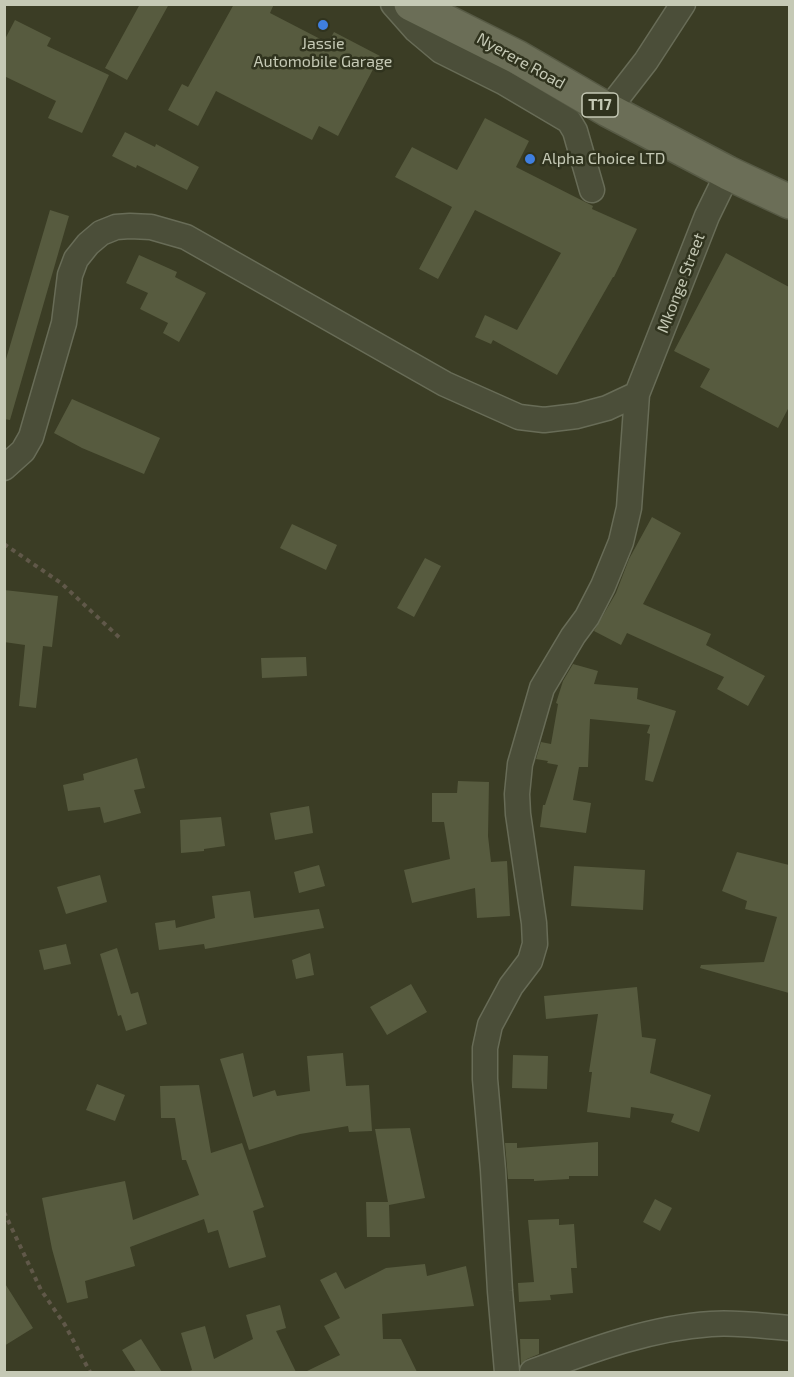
<!DOCTYPE html>
<style>
body{margin:0}
#map{position:relative;width:794px;height:1377px;overflow:hidden;background:#3b3d25;font-family:"Exo 2",sans-serif}
canvas{display:block}
.frame{position:absolute;inset:0;border:6px solid #c5c9b5;pointer-events:none}
</style>
<div id="map">
<canvas width="794" height="1377"></canvas>
<div class="frame"></div>
</div>
<script>
const c = document.querySelector('canvas').getContext('2d');
c.lineJoin = 'round';
function fill(path, color) { c.fillStyle = color; c.fill(path, 'evenodd'); }
function strokePath(path, color, width, dash) { c.strokeStyle = color; c.lineWidth = width; c.lineCap = dash ? 'butt' : 'round'; c.setLineDash(dash || []); c.stroke(path); }
function drawText(font, color, halo, rows, align = 'center') {
  c.font = font + ' "Exo 2",sans-serif'; c.lineWidth = 5; c.setLineDash([]); c.textBaseline = 'middle'; c.strokeStyle = halo; c.fillStyle = color; for (const [text, x, y, turn = 0] of rows) {
    c.save(); c.translate(x, y); c.rotate((+turn || 0) * Math.PI / 180); c.textAlign = isNaN(turn) ? turn : align; if (halo) c.strokeText(text, 0, 0); c.fillText(text, 0, 0); c.restore();
  }
}
const building = new Path2D(`
 M 140,4 L 169,4 L 127,80 L 105,68 Z
 M 234,4 L 274,4 L 270,13 L 328,43 L 334,32 L 380,56 L 338,136 L 319,126 L 312,140 L 216,91 L 198,126 L 168,110 L 182,84 L 188,87 Z
 M 15,20 L 51,38 L 47,46 L 109,75 L 82,133 L 48,118 L 56,101 L 4,76 L 4,41 Z
 M 485,118 L 529,141 L 516,167 L 593,206 L 592,209 L 637,229 L 614,277 L 613,277 L 557,375 L 493,340 L 491,344 L 475,337 L 485,315 L 517,330 L 561,253 L 475,210 L 438,279 L 419,269 L 452,207 L 395,177 L 412,147 L 457,170 Z
 M 125,132 L 155,147 L 156,144 L 199,167 L 187,190 L 137,165 L 136,168 L 112,156 Z
 M 50,210 L 69,216 L 10,420 L 4,419 L 4,366 Z
 M 726,253 L 789,287 L 789,407 L 778,428 L 700,387 L 710,369 L 674,351 Z
 M 139,255 L 177,272 L 175,277 L 206,293 L 179,342 L 163,333 L 168,323 L 140,309 L 148,293 L 126,283 Z
 M 72,399 L 160,438 L 144,474 L 82,448 L 54,433 Z
 M 652,517 L 681,533 L 643,604 L 711,634 L 706,645 L 765,676 L 748,706 L 717,689 L 724,677 L 627,633 L 621,645 L 594,631 L 616,593 L 629,559 Z
 M 292,524 L 337,545 L 326,570 L 280,548 Z
 M 425,558 L 441,566 L 414,617 L 397,608 Z
 M 4,590 L 58,596 L 52,647 L 43,646 L 36,708 L 19,706 L 25,645 L 4,642 Z
 M 306,657 L 307,676 L 262,678 L 261,658 Z
 M 573,664 L 598,671 L 594,684 L 638,688 L 637,699 L 676,711 L 653,782 L 645,780 L 650,734 L 647,733 L 650,725 L 590,719 L 588,767 L 579,767 L 573,800 L 591,803 L 586,833 L 540,827 L 543,805 L 545,805 L 558,765 L 547,763 L 548,761 L 536,759 L 541,742 L 551,744 L 558,704 L 556,703 L 563,681 Z
 M 137,758 L 145,788 L 134,790 L 141,813 L 104,823 L 100,807 L 68,811 L 63,785 L 84,780 L 83,774 Z
 M 458,781 L 489,782 L 488,836 L 491,862 L 507,861 L 510,916 L 477,918 L 475,888 L 412,903 L 404,870 L 450,859 L 444,822 L 432,822 L 432,793 L 457,793 Z
 M 309,806 L 313,833 L 275,840 L 270,813 Z
 M 221,817 L 225,846 L 204,849 L 204,851 L 181,853 L 180,820 Z
 M 737,852 L 789,865 L 789,993 L 700,968 L 701,965 L 764,962 L 777,917 L 745,909 L 747,901 L 722,891 Z
 M 319,865 L 325,886 L 299,893 L 294,872 Z
 M 574,866 L 645,870 L 643,910 L 571,906 Z
 M 100,875 L 107,902 L 66,914 L 57,887 Z
 M 250,891 L 254,918 L 319,909 L 324,928 L 205,949 L 204,944 L 159,950 L 155,923 L 175,920 L 176,928 L 215,918 L 212,896 Z
 M 66,944 L 71,964 L 44,970 L 39,950 Z
 M 117,948 L 131,994 L 138,992 L 147,1024 L 126,1031 L 121,1015 L 118,1016 L 100,954 Z
 M 310,953 L 314,975 L 296,979 L 292,960 Z
 M 411,984 L 427,1012 L 387,1035 L 370,1007 Z
 M 637,987 L 642,1037 L 656,1039 L 650,1073 L 711,1095 L 699,1132 L 671,1122 L 674,1114 L 631,1107 L 630,1118 L 587,1112 L 592,1072 L 589,1072 L 598,1014 L 546,1019 L 544,996 Z
 M 243,1053 L 253,1097 L 275,1090 L 277,1096 L 310,1091 L 307,1056 L 343,1053 L 346,1086 L 369,1085 L 372,1131 L 349,1132 L 348,1126 L 300,1134 L 249,1150 L 220,1059 Z
 M 513,1055 L 548,1056 L 547,1089 L 512,1088 Z
 M 97,1084 L 125,1095 L 115,1121 L 86,1110 Z
 M 199,1085 L 211,1153 L 242,1143 L 264,1207 L 253,1211 L 266,1257 L 229,1268 L 218,1230 L 208,1233 L 204,1219 L 130,1247 L 135,1266 L 85,1281 L 88,1298 L 67,1303 L 52,1249 L 42,1198 L 125,1181 L 133,1220 L 199,1195 L 186,1160 L 182,1160 L 175,1118 L 161,1118 L 160,1086 Z
 M 410,1128 L 425,1198 L 389,1205 L 390,1237 L 367,1237 L 366,1202 L 388,1202 L 375,1129 Z
 M 598,1142 L 598,1176 L 569,1176 L 569,1179 L 534,1181 L 534,1179 L 508,1179 L 505,1143 L 517,1143 L 517,1148 Z
 M 655,1199 L 672,1208 L 660,1231 L 643,1222 Z
 M 559,1219 L 559,1225 L 574,1224 L 577,1268 L 571,1268 L 573,1293 L 550,1295 L 551,1300 L 519,1302 L 518,1283 L 534,1282 L 528,1220 Z
 M 425,1264 L 427,1276 L 466,1266 L 474,1306 L 382,1314 L 383,1339 L 401,1339 L 417,1372 L 305,1372 L 340,1355 L 324,1326 L 340,1318 L 320,1280 L 336,1272 L 345,1289 L 386,1268 Z
 M 4,1282 L 33,1328 L 4,1346 Z
 M 280,1305 L 286,1328 L 276,1331 L 296,1372 L 187,1372 L 192,1370 L 181,1333 L 205,1326 L 214,1359 L 253,1339 L 246,1315 Z
 M 141,1339 L 162,1372 L 136,1372 L 122,1350 Z
 M 520,1339 L 539,1339 L 539,1354 L 527,1359 L 521,1364 Z`);
const path = new Path2D(`
 M 4,544 L 61,583 L 122,640
 M 4,1212 L 41,1290 L 65,1325 L 90,1372`);
const street = new Path2D(`
 M 393,4 L 416,30 L 441,51 L 503,82 L 569,121 L 575,131 L 592,190
 M 608,110 L 646,61 L 683,4
 M 4,468 L 23,451 L 31,437 L 64,323 L 70,275 L 76,259 L 88,244 L 101,233 L 116,227 L 130,226 L 151,227 L 186,237 L 445,384 L 519,417 L 544,420 L 577,416 L 607,408 L 637,394
 M 507,1372 L 500,1291 L 493,1170 L 485,1079 L 485,1048 L 490,1025 L 511,986 L 530,961 L 535,944 L 534,923 L 518,814 L 517,794 L 520,764 L 542,688 L 573,636 L 587,617 L 603,586 L 621,542 L 629,508 L 637,394 L 707,216 L 728,173
 M 532,1372 C 589,1351 649,1328 711,1324 C 737,1322 763,1326 790,1328`);
const primary = new Path2D(`
 M 411,4 L 517,57 L 608,110 L 728,173 L 790,202`);
const markers = [
 [323,25,6,"#3f7fe0"],
 [530,159,6,"#3f7fe0"]
];
const shields = [
 [600,105,36]
];
const shieldNames = [
 ["T17",600,105]
];
const poiNames = [
 ["Jassie",323,44],
 ["Automobile Garage",323,62],
 ["Alpha Choice LTD",542,159,"left"]
];
const streetNames = [
 ["Nyerere Road",521,61,29],
 ["Mkonge Street",681,283,-69]
];
fill(building, '#575b3f');
strokePath(street, '#686c57', 27);
strokePath(primary, '#575a45', 36);
strokePath(path, '#605849', 4, [4.5, 4.5]);
strokePath(street, '#4b4e39', 24);
strokePath(primary, '#6b6e57', 33);
for (const [x, y, r, color] of markers) { const dot = new Path2D(); dot.arc(x, y, r, 0, 2 * Math.PI); c.fillStyle = color; c.fill(dot); strokePath(dot, '#30331e', 2); }
for (const [x, y, w] of shields) { const box = new Path2D(); box.roundRect(x - w / 2, y - 12, w, 24, 4.5); c.fillStyle = '#30331e'; c.fill(box); strokePath(box, '#c5c9b5', 1.5); }
drawText('bold 15px', '#c5c9b5', null, shieldNames);
drawText('16px', '#c5c9b5', '#30331e', poiNames);
drawText('16px', '#c5c9b5', '#30331e', streetNames);
</script>
